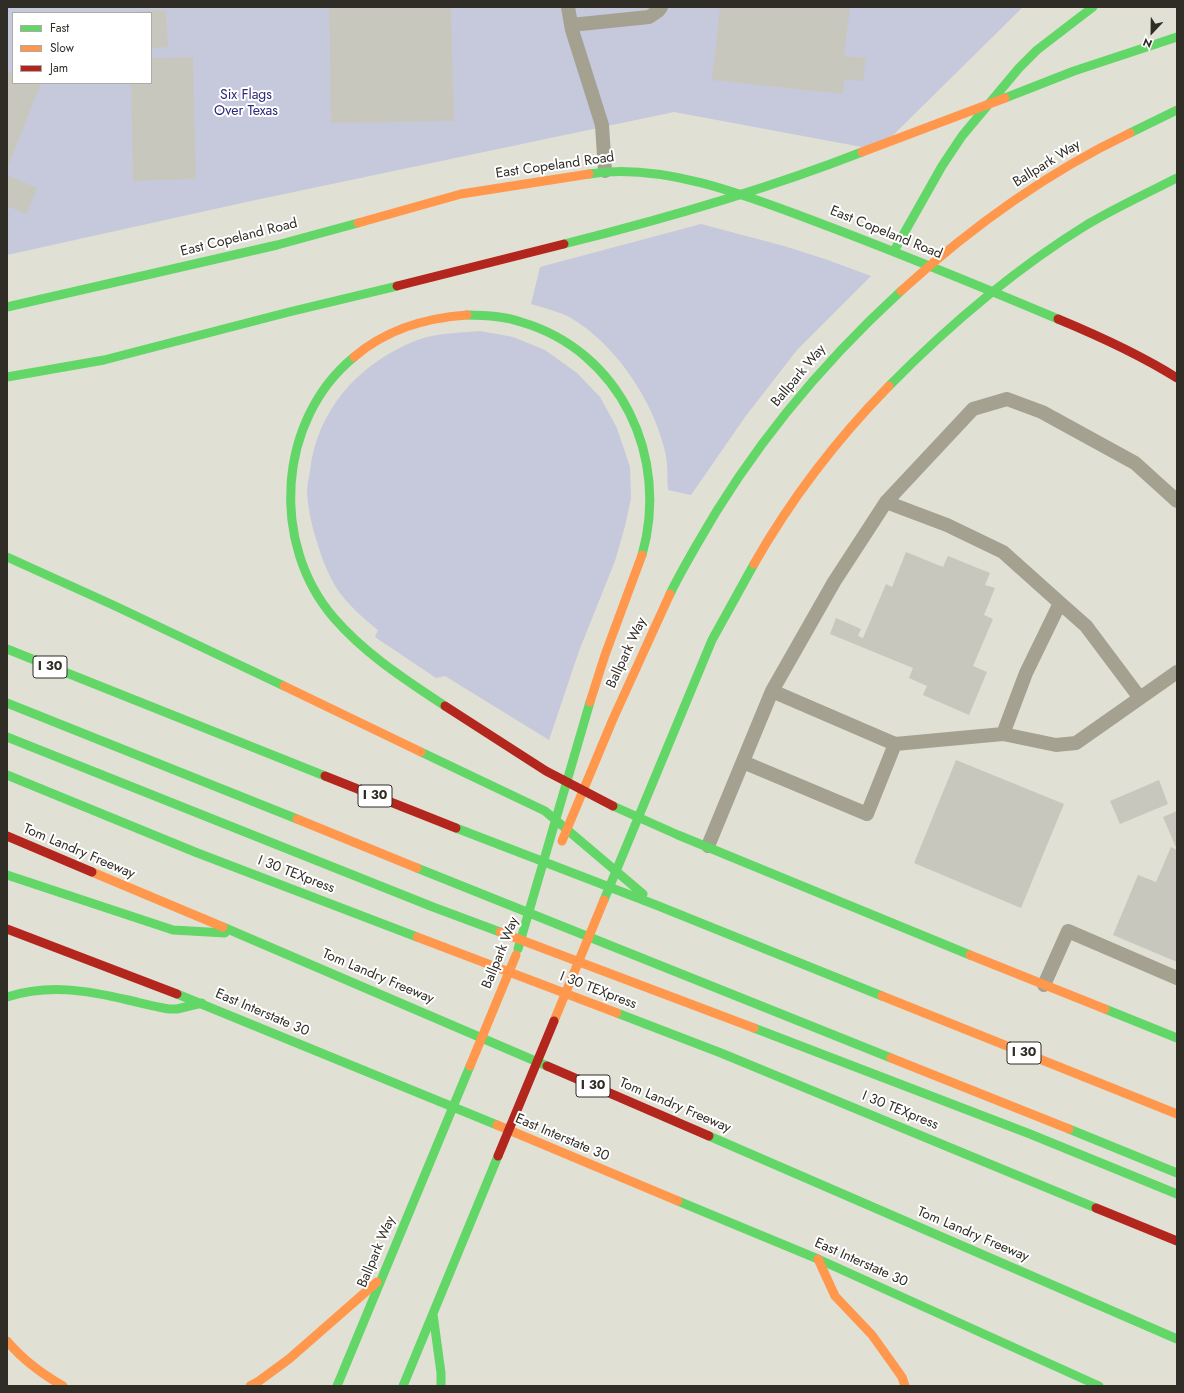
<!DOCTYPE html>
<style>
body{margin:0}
#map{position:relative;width:1184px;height:1393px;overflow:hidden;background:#e1e0d4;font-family:Jost,sans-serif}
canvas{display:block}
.frame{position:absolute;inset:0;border:8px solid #2f2d25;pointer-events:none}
.legend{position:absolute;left:12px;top:12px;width:140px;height:72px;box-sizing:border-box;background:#fff;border:1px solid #acaba8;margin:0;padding:5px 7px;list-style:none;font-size:12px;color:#2f2d25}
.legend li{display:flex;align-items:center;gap:8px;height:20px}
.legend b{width:20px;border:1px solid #acaba8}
.north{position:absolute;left:1132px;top:12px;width:40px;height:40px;-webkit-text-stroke:3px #fff;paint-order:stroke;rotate:202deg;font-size:11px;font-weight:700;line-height:16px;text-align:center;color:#2f2d25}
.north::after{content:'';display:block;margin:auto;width:14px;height:18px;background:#2f2d25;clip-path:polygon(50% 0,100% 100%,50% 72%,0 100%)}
</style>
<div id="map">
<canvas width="1184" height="1393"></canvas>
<div class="frame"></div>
<ul class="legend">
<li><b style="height:5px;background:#63d668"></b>Fast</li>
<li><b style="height:5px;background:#ff974d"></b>Slow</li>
<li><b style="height:5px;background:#b3261e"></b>Jam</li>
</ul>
<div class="north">N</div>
</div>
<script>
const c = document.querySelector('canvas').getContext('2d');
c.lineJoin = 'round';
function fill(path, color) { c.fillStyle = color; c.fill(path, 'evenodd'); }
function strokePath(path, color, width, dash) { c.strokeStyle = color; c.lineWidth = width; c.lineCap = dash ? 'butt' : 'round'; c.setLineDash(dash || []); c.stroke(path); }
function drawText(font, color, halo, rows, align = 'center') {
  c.font = font + ' Jost,sans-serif'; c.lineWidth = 4; c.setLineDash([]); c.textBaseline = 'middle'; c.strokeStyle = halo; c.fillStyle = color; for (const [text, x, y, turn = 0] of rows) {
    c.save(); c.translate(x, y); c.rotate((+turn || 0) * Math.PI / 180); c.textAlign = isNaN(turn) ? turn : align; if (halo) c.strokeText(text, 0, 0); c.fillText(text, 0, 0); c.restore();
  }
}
const green = new Path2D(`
 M 7,7 L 1023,7 L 878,150 L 674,112 L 251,201 L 7,255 ZM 13,13 L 151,13 L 151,83 L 13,83 Z
 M 701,224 L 784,246 L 825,259 L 871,276 L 797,350 L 745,417 L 691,495 L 668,490 C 667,479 668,467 666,456 C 656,405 617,345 571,318 C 560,312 544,308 531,304 L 540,267 Z
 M 480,331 L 513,337 L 545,350 L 577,373 L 600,397 L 617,428 L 630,467 L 631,499 L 625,526 L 615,561 L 579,651 L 549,740 L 445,676 L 436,678 L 375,637 L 378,630 C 363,618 348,605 337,589 C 328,574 322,559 317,542 C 312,527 308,509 307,492 C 307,485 309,478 310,471 C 317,410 358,364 415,341 C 435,333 458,333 480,331 Z`);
const building = new Path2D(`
 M 329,7 L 451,7 L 454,121 L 331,123 Z
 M 720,7 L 850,7 L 844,56 L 866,58 L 863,81 L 844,79 L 843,94 L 712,80 Z
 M 166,10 L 168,47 L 151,48 L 151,13 L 131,13 L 131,12 Z
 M 193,57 L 196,179 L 133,181 L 131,83 L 151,83 L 151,58 Z
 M 7,71 L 13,73 L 13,83 L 41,83 L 7,169 Z
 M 7,175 L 37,188 L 27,214 L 7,206 Z
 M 906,552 L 943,567 L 948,556 L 990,573 L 985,585 L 995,588 L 984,615 L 993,619 L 973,666 L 987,672 L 969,715 L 923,695 L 927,686 L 909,678 L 913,668 L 830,634 L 836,618 L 861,629 L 858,636 L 863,638 L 886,584 L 892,587 Z
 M 956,760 L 1064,804 L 1021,908 L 914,863 Z
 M 1159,780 L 1168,804 L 1120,824 L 1110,801 Z
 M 1177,811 L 1177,962 L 1113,935 L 1138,875 L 1156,882 L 1171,847 L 1177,850 L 1163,817 Z`);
const lane = new Path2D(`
 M 568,7 L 572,30 L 602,125 L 605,171
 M 571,25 L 649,17 L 658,11 L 661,7
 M 886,502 L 973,409 L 1007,399 L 1042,412 L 1135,463 L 1177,501
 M 772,691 L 834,582 L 886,502 L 947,525 L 1003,552 L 1060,603
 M 1003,734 L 1026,673 L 1060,603 L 1086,626 L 1140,698
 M 743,762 L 867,814 L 895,744
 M 708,846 L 772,691 L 895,744 L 1003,734 L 1056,745 L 1076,743 L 1177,672
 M 1044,985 L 1068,931 L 1177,978`);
const fast = new Path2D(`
 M 1005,98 L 1074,71 L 1177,37
 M 1130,133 L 1177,110
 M 589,174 C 666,161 758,200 830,227 C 906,256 982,287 1058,319
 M 564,244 C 664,219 765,190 862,152
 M 894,251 L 942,166 L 962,136 L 1019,68 L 1037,50 L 1093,7
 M 7,307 L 277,245 L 358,223
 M 467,315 C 485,315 504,316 521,322 C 621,351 670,458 642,555
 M 354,357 C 277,420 270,544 334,618 C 365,654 406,680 445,706
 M 7,377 L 104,360 L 289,312 L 397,286
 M 889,386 C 949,325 1015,269 1088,224 C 1117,207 1147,193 1177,178
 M 7,557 L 113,605 L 284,686
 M 670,594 C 678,577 687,562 696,546 C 750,450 820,365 901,291
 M 7,649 L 325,776
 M 7,703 L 297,819
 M 7,737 L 433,907 L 500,932
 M 421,752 L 545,811 L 643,894
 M 7,775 L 195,852 L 417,937
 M 613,806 L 678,835 L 970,955
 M 456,828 L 656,905 L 882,996
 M 417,868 L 891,1058
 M 7,875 L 173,930 L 225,933
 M 604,900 L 712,640 L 754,564
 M 223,927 L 547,1066
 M 518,949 L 590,702
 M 177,994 L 497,1125
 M 7,997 C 48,984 86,990 128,1000 C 141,1003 155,1007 169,1009 L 177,1009 L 202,1003
 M 1105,1009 L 1177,1038
 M 617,1013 L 721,1053 L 1096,1208
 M 754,1028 L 1030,1134 L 1177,1194
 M 1069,1129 L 1177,1173
 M 709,1136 L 1177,1339
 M 678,1201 L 818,1259 L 1099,1386
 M 433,1314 L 441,1373 L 441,1386
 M 337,1386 L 470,1066
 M 403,1386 L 498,1156`);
const slow = new Path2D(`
 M 862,152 L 1005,98
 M 358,223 L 461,194 L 589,174
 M 901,291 C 969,229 1046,173 1130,133
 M 354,357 C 387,329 425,318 467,315
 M 754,564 C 791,499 837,439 889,386
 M 284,686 L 421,752
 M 590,702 L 605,655 L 642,555
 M 297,819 L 417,868
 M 562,841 L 613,719 L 670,594
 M 92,872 L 223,927
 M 500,932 L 754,1028
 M 417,937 L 617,1013
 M 970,955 L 1105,1009
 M 882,996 L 1177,1114
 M 554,1021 L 604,900
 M 891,1058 L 1069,1129
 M 470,1066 L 516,955
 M 497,1125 L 678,1201
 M 818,1259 L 835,1296 L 872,1335 L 902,1377 L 905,1386
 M 7,1341 C 23,1360 42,1374 63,1386
 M 250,1386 L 259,1381 L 289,1359 L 377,1282`);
const jam = new Path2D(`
 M 397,286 L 564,244
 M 1058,319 C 1099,336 1139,354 1177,378
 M 445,706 L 546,771 L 613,806
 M 325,776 L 456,828
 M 7,836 L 92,872
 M 7,929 L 177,994
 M 547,1066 L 709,1136
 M 498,1156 L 554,1021
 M 1096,1208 L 1177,1241`);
const shields = [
 [50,667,34],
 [375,796,34],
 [1024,1053,34],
 [593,1086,34]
];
const shieldNames = [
 ["I 30",50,667],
 ["I 30",375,796],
 ["I 30",1024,1053],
 ["I 30",593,1086]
];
const parkNames = [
 ["Six Flags",246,96],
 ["Over Texas",246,112]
];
const streetNames = [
 ["Ballpark Way",1047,164,-32],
 ["East Copeland Road",555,166,-8],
 ["East Copeland Road",886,233,22],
 ["East Copeland Road",239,238,-14],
 ["Ballpark Way",799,376,-50],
 ["Ballpark Way",627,653,-65],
 ["Tom Landry Freeway",79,852,23],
 ["I 30 TEXpress",296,875,21],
 ["Ballpark Way",501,953,-68],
 ["Tom Landry Freeway",378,977,23],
 ["I 30 TEXpress",598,991,21],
 ["East Interstate 30",262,1013,23],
 ["Tom Landry Freeway",675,1106,23],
 ["I 30 TEXpress",900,1111,22],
 ["East Interstate 30",562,1138,23],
 ["Tom Landry Freeway",973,1235,23],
 ["Ballpark Way",377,1252,-67],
 ["East Interstate 30",861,1263,24]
];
fill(green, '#c6c8dc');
fill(building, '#c8c7bd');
strokePath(lane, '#a4a190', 14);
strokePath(fast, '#63d668', 9);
strokePath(slow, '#ff974d', 9);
strokePath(jam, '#b3261e', 9);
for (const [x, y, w] of shields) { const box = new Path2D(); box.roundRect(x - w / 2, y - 11, w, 22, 3); c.fillStyle = '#fff'; c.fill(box); strokePath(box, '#2f2d25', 1); }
drawText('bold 13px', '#2f2d25', null, shieldNames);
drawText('14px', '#2e277b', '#fff', parkNames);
drawText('14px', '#2f2d25', '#fff', streetNames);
</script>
